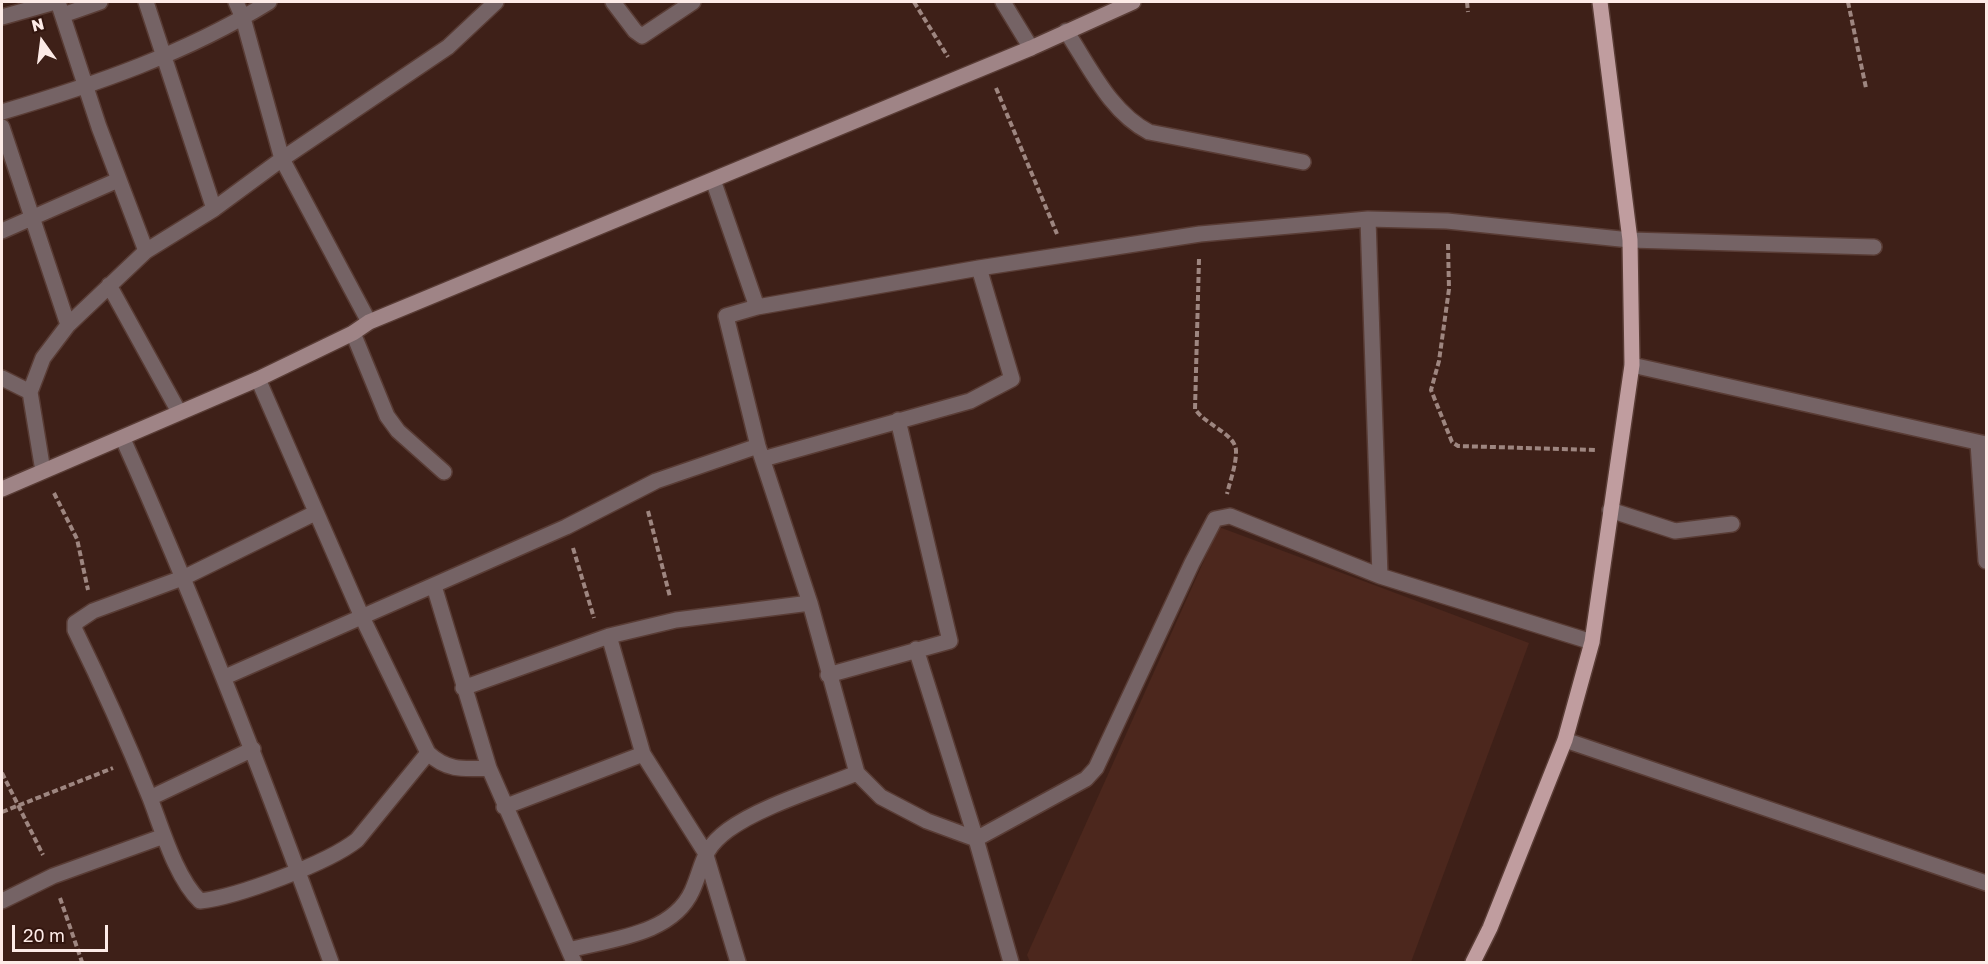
<!DOCTYPE html>
<style>
body{margin:0}
#map{position:relative;width:1988px;height:964px;overflow:hidden;background:#3e2018;font-family:"Golos Text",sans-serif}
canvas{display:block}
.frame{position:absolute;inset:0;border:3px solid #fdebe7;pointer-events:none}
.north{position:absolute;left:12px;top:12px;width:60px;height:60px;-webkit-text-stroke:4px #33160f;paint-order:stroke;rotate:346deg;font-size:16px;font-weight:700;line-height:24px;text-align:center;color:#fdebe7}
.north::after{content:'';display:block;margin:auto;width:21px;height:27px;background:#fdebe7;clip-path:polygon(50% 0,100% 100%,50% 72%,0 100%)}
.scale{position:absolute;left:12px;top:925px;width:96px;height:27px;box-sizing:border-box;border:3px solid #fdebe7;border-top:0;padding-left:8px;font-size:18px;line-height:21px;white-space:nowrap;color:#fdebe7;-webkit-text-stroke:4px #33160f;paint-order:stroke}
</style>
<div id="map">
<canvas width="1988" height="964"></canvas>
<div class="frame"></div>
<div class="north">N</div>
<div class="scale">20 m</div>
</div>
<script>
const c = document.querySelector('canvas').getContext('2d');
c.lineJoin = 'round';
function fill(path, color) { c.fillStyle = color; c.fill(path, 'evenodd'); }
function strokePath(path, color, width, dash) { c.strokeStyle = color; c.lineWidth = width; c.lineCap = dash ? 'butt' : 'round'; c.setLineDash(dash || []); c.stroke(path); }
const built = new Path2D(`
 M 1219,527 L 1529,643 L 1411,962 L 1030,962 L 1027,955 Z`);
const path = new Path2D(`
 M 914,2 L 948,57
 M 1467,2 L 1468,12
 M 1848,2 L 1866,88
 M 996,88 L 1057,234
 M 1448,244 L 1449,289 L 1439,361 L 1431,390 L 1452,442 L 1458,446 L 1596,450
 M 1199,259 L 1195,409 C 1205,425 1237,434 1236,452 C 1236,466 1230,481 1227,494
 M 54,493 L 77,539 L 88,590
 M 648,511 L 670,597
 M 573,548 L 594,618
 M 2,773 L 43,855
 M 2,812 L 113,768
 M 60,898 L 82,962`);
const lane = new Path2D(`
 M 1003,2 L 1031,48
 M 1610,510 L 1675,531 L 1732,524`);
const street = new Path2D(`
 M 58,2 L 99,127 L 146,251
 M 146,2 L 214,209
 M 236,2 L 243,18 L 282,159 L 369,322
 M 613,2 L 635,31 L 642,36 L 693,2
 M 63,15 L 100,2
 M 2,17 L 55,2
 M 1066,31 C 1090,67 1110,112 1149,132 L 1303,162
 M 2,112 C 94,85 187,53 269,2
 M 2,127 L 68,325
 M 713,180 L 757,307 L 726,316 L 758,446 L 810,603 L 857,773 L 881,797 L 927,821 L 976,839 L 1086,779 L 1096,768 L 1192,563 L 1215,519 L 1230,516 L 1380,576 L 1592,642
 M 1368,219 L 1380,576
 M 2,231 L 118,180
 M 109,285 L 179,412
 M 757,307 L 979,268 L 1200,234 L 1368,219 L 1447,221 L 1630,240 L 1874,247
 M 353,333 L 387,416 L 398,431 L 444,472
 M 1632,365 L 1986,444
 M 2,378 L 30,392 L 43,358 L 68,325 L 146,251 L 214,209 L 282,159 L 448,47 L 496,2
 M 258,379 L 362,617 L 428,753 C 447,771 464,769 489,768
 M 30,392 L 43,471
 M 123,439 C 200,611 267,785 331,962
 M 1978,443 L 1986,561
 M 763,459 L 970,401 L 1012,379 L 979,268
 M 315,513 L 185,577 L 93,611 L 75,623 L 75,630 C 102,685 127,741 150,798 C 162,829 176,878 200,901 C 237,897 328,863 357,840 L 428,753
 M 434,586 L 489,768 L 574,962
 M 609,636 L 643,754 L 705,852 L 738,962
 M 916,649 L 976,839 L 1011,962
 M 828,675 L 950,641 L 898,420
 M 225,677 L 566,527 L 656,481 L 758,446
 M 463,688 L 609,636 L 676,620 L 810,603
 M 1565,740 L 1986,883
 M 150,798 L 253,749
 M 504,807 L 643,754
 M 2,901 L 53,876 L 164,836
 M 569,950 C 610,939 672,935 692,891 C 704,864 701,850 728,830 C 761,806 818,789 857,773`);
const secondary = new Path2D(`
 M 2,489 L 258,379 L 353,333 L 369,322 L 1031,48 L 1133,2`);
const primary = new Path2D(`
 M 1473,962 L 1490,928 L 1565,740 L 1592,642 L 1632,365 L 1630,240 L 1600,2`);
fill(built, '#4c271d');
strokePath(lane, '#593c35', 18);
strokePath(street, '#593c35', 18);
strokePath(secondary, '#593c35', 18);
strokePath(primary, '#593c35', 18);
strokePath(path, '#9e8680', 4, [6, 3]);
strokePath(lane, '#756365', 15);
strokePath(street, '#756365', 15);
strokePath(secondary, '#9f8486', 15);
strokePath(primary, '#c09d9f', 15);
</script>
